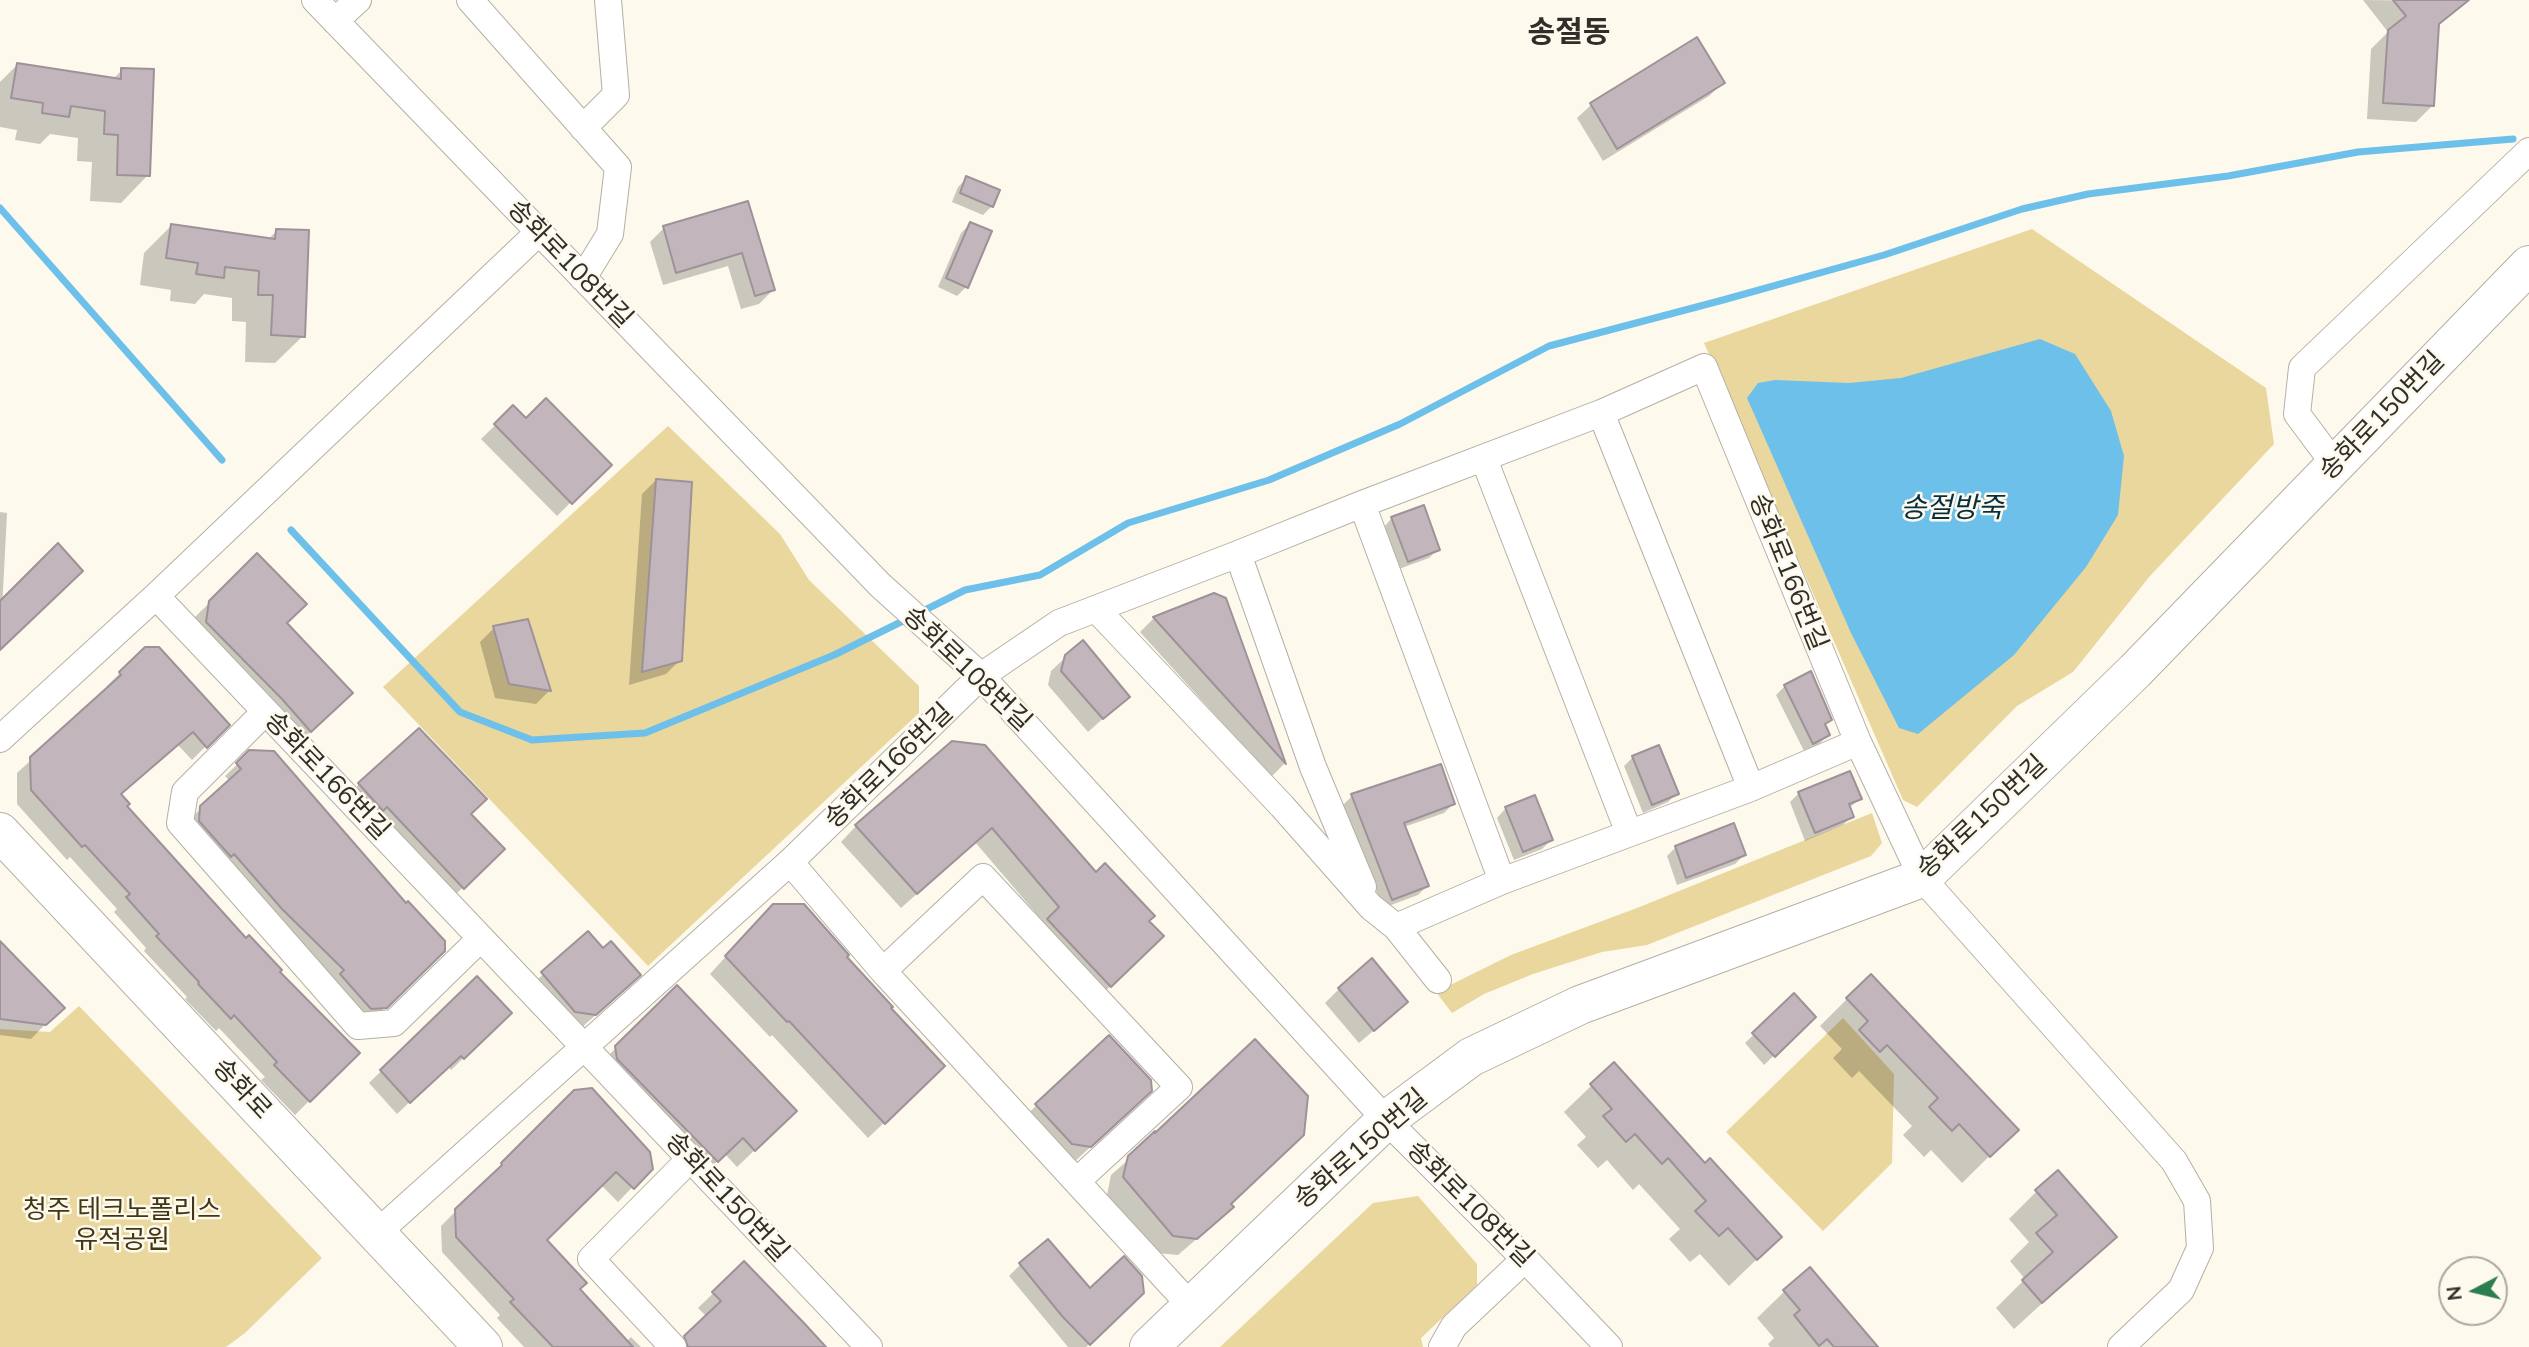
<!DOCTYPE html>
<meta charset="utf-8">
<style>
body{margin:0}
#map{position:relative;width:2529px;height:1347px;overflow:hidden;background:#fdf9ed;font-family:Mulish,sans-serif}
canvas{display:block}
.north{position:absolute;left:2438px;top:1256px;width:70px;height:70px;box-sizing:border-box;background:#fdf9ed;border:2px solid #aba89f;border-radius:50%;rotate:263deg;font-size:19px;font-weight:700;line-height:28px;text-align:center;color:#2f2e29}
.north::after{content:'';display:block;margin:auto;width:24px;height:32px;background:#2c7e4f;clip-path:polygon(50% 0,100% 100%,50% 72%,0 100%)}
</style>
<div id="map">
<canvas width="2529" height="1347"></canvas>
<div class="north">N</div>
</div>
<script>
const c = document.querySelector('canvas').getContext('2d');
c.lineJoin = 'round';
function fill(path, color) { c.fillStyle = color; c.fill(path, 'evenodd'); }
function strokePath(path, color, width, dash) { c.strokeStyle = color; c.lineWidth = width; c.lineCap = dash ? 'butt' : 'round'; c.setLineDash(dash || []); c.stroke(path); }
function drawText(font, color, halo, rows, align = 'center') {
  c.font = font + ' Mulish,"Noto Sans KR",sans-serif'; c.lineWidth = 5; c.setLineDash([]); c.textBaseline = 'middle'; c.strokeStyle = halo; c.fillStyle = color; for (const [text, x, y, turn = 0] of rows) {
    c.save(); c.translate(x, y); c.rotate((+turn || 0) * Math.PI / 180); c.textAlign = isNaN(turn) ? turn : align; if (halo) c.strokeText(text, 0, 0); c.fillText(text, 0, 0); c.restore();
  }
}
const green = new Path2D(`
 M 2032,229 L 2266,388 L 2274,444 L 2150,576 L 2073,672 L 2017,706 L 1917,807 L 1903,800 L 1704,343 Z
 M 668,426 L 780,534 L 809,580 L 919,686 L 919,713 L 648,966 L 383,687 Z
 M 1872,813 L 1882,843 L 1871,856 L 1647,945 L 1602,952 L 1533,974 L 1484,994 L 1452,1013 L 1436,992 L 1511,955 L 1637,908 Z
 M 79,1006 L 322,1258 L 245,1333 L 226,1347 L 0,1347 L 0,1029 L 50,1032 Z
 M 1843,1018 L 1894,1074 L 1892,1163 L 1823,1231 L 1726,1132 Z
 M 1418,1196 L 1477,1264 L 1477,1285 L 1421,1338 L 1423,1347 L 1220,1347 L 1373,1203 Z`);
const water = new Path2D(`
 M 2040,339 L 2075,354 L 2111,411 L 2124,456 L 2118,515 L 2086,567 L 2014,655 L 1918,734 L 1899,728 L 1851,633 L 1747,398 L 1758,383 L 1775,380 L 1849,383 L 1901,378 Z`);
const shadow = new Path2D(`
 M 2363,0 L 2465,1 L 2437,27 L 2433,105 L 2416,122 L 2367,119 L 2371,49 L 2388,32 Z
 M 17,65 L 112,80 L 122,70 L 148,175 L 121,203 L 90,201 L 92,162 L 77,161 L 78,138 L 50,134 L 40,144 L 15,140 L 17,130 L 0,127 L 0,82 Z
 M 1723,83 L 1709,96 L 1603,161 L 1577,118 L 1591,105 Z
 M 967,178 L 992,206 L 983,215 L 952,202 L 958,187 Z
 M 747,203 L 773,290 L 759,304 L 741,309 L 728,266 L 663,285 L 650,242 L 664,228 Z
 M 970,224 L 966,287 L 957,296 L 938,287 L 961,233 Z
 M 172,225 L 267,240 L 277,231 L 303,336 L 275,363 L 245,362 L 246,322 L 232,321 L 232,298 L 204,294 L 195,304 L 170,301 L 171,290 L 140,285 L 144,253 Z
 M 513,408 L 526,421 L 609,464 L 557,516 L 481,439 Z
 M 656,480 L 680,660 L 666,674 L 629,685 L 642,494 Z
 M 0,512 L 7,513 L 0,649 Z
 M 1392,518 L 1438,549 L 1429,558 L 1399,569 L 1383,528 Z
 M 257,556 L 285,623 L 337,707 L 297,745 L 193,637 L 195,617 Z
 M 1225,599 L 1285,763 L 1271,777 L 1140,632 L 1154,618 Z
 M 527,621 L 549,691 L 536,704 L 495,698 L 480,642 L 494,628 Z
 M 1066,657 L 1128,696 L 1088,732 L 1048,685 L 1051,671 Z
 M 120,673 L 227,725 L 192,760 L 178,745 L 120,795 L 125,806 L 246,941 L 357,1053 L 295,1115 L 261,1080 L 265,1077 L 219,1028 L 216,1031 L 185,999 L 187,997 L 144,951 L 146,948 L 114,912 L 117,909 L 70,857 L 67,860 L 17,804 L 17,773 L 108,689 L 106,687 Z
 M 1785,686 L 1830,720 L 1824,726 L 1828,735 L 1819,744 L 1804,751 L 1776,695 Z
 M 984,747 L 1096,875 L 1147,921 L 1146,952 L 1095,1001 L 1033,936 L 1045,924 L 975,842 L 901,908 L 841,842 L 856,826 Z
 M 250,752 L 443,951 L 373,1019 L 359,1020 L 189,820 L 230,781 L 225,776 Z
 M 1633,757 L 1677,793 L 1668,802 L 1643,813 L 1624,766 Z
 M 359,784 L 469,814 L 502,849 L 449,901 L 346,798 Z
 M 1799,793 L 1860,799 L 1849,808 L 1852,816 L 1843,825 L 1805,841 L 1790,802 Z
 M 1352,796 L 1453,804 L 1444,813 L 1404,827 L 1427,886 L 1418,895 L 1383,908 L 1343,805 Z
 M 1506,808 L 1551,840 L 1542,849 L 1514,860 L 1497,818 Z
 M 1676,847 L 1744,855 L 1735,864 L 1677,885 L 1667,856 Z
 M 757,922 L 845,957 L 927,1082 L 868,1138 L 772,1035 L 770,1037 L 710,974 Z
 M 588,934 L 625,989 L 581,1028 L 528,988 Z
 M 0,941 L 62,1007 L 31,1039 L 0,1035 Z
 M 476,978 L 510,1013 L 451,1070 L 448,1066 L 397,1114 L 369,1083 Z
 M 677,987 L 778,1128 L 737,1167 L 725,1154 L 700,1178 L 599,1065 Z
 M 1339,989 L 1392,1015 L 1359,1043 L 1325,1003 Z
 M 1794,996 L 1814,1017 L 1764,1065 L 1745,1043 Z
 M 1847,999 L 2016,1130 L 1962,1183 L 1931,1150 L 1924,1157 L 1903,1135 L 1912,1126 L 1859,1071 L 1852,1078 L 1833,1058 L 1842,1049 L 1820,1026 Z
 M 1108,1037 L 1131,1109 L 1071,1165 L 1017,1124 Z
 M 1614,1064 L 1704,1165 L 1780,1237 L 1729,1286 L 1700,1254 L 1690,1262 L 1669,1239 L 1680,1229 L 1639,1184 L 1633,1190 L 1607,1160 L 1598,1168 L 1577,1145 L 1586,1137 L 1564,1112 Z
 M 574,1092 L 651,1168 L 618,1202 L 601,1185 L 544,1240 L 577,1290 L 626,1342 L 631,1337 L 641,1347 L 524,1347 L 497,1318 L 500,1315 L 442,1252 L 441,1226 Z
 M 1154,1137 L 1229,1204 L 1214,1224 L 1178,1255 L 1156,1253 L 1107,1195 L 1111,1175 Z
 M 2037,1191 L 2115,1237 L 2014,1329 L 1996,1308 L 2025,1279 L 2010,1261 L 2029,1242 L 2009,1219 Z
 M 744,1263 L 823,1347 L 676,1347 L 707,1317 L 698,1308 Z
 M 1021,1264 L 1090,1291 L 1142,1293 L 1086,1347 L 1068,1347 L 1009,1276 Z
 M 1785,1291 L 1876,1347 L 1770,1347 L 1768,1344 L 1774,1338 L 1757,1318 Z`);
const stream = new Path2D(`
 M 0,208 L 222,460
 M 291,530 L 460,712 L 532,740 L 645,733 L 834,655 L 907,619
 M 921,612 L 965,590 L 1040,575 L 1128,523 L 1269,480 L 1400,424 L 1549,346 L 1723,300 L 1884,255 L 2022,209 L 2088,194 L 2228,176 L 2358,152 L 2513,139`);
const building = new Path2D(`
 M 2393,0 L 2469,0 L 2439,24 L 2434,106 L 2383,103 L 2388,30 L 2406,16 Z
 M 1697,37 L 1725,83 L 1617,149 L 1590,103 Z
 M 17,63 L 121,79 L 121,68 L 154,69 L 150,176 L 117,175 L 118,135 L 104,134 L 105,111 L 71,106 L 69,117 L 42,113 L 43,103 L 11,98 Z
 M 966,176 L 1000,190 L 993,207 L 960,193 Z
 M 748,201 L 775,290 L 755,296 L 742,253 L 676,273 L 663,226 Z
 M 970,222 L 992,231 L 968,288 L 946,278 Z
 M 171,224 L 275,239 L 276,229 L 309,230 L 305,337 L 271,335 L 273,295 L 258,295 L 259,271 L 225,267 L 224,278 L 196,274 L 198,263 L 166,258 Z
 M 546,398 L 612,465 L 572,504 L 494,424 L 513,405 L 526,418 Z
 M 656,479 L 692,482 L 682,661 L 642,672 Z
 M 1424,505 L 1440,550 L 1408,562 L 1391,517 Z
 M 58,543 L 83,571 L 0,650 L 0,601 Z
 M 257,553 L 307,604 L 287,623 L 353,693 L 311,732 L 282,699 L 206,622 L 209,601 Z
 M 1214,593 L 1226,598 L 1286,764 L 1153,617 Z
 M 528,619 L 551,691 L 509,684 L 493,626 Z
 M 1083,640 L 1130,697 L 1103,719 L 1061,671 L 1065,655 Z
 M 145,647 L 159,647 L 230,725 L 207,748 L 193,732 L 121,794 L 130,804 L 127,806 L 246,938 L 249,935 L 282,970 L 280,972 L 360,1053 L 310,1102 L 274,1065 L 277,1062 L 234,1015 L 231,1019 L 198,984 L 199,982 L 156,936 L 159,934 L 126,897 L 130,894 L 85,845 L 82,847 L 31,790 L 30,757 L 121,675 L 119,672 Z
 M 1811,671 L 1832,720 L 1825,724 L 1830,735 L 1813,744 L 1784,685 Z
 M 419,728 L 487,799 L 471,814 L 505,849 L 464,889 L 387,807 L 383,811 L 358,783 Z
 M 952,741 L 985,745 L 1096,872 L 1105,863 L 1155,916 L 1149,921 L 1164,936 L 1111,987 L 1047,919 L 1059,907 L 992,828 L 917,894 L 855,825 Z
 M 1659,745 L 1679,794 L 1652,805 L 1632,756 Z
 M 249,750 L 274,751 L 406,903 L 408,901 L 445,941 L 445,951 L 387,1008 L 371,1009 L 340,974 L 344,970 L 282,909 L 234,854 L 231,857 L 199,821 L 200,806 L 241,769 L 236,763 Z
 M 1441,764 L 1455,804 L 1404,823 L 1429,886 L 1392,900 L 1351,794 Z
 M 1850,771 L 1862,799 L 1849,804 L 1854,817 L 1815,833 L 1798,792 Z
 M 1535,795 L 1553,840 L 1523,852 L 1505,807 Z
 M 1734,823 L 1746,855 L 1686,878 L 1675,846 Z
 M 773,904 L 804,904 L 849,955 L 847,957 L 893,1007 L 891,1008 L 945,1066 L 885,1124 L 789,1021 L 787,1022 L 725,956 Z
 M 588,931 L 603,948 L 611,941 L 641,975 L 596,1015 L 575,1012 L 541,972 Z
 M 0,941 L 65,1008 L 46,1025 L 0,1019 Z
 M 1372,958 L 1408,1002 L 1374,1031 L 1338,988 Z
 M 1871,974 L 2019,1130 L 1990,1157 L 1959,1124 L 1952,1131 L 1929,1107 L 1938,1098 L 1887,1045 L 1880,1052 L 1859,1030 L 1868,1021 L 1846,998 Z
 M 477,976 L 512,1013 L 464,1059 L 461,1056 L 410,1103 L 380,1070 Z
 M 677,985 L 797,1111 L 755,1151 L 743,1138 L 718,1162 L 617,1059 L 615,1046 Z
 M 1794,993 L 1816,1017 L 1775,1057 L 1752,1033 Z
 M 1109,1035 L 1151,1080 L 1152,1091 L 1091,1147 L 1072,1144 L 1035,1104 Z
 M 1255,1039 L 1308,1096 L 1304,1135 L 1231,1204 L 1234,1207 L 1197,1239 L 1173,1236 L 1123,1177 L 1128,1156 L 1155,1131 L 1155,1133 Z
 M 1614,1062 L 1705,1163 L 1710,1158 L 1782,1237 L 1757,1260 L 1728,1228 L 1719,1236 L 1695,1211 L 1706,1201 L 1668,1158 L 1662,1164 L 1635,1134 L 1626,1142 L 1603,1116 L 1612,1109 L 1590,1084 Z
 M 592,1088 L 650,1152 L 653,1169 L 634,1189 L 616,1172 L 547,1240 L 587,1283 L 580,1289 L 633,1347 L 553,1347 L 510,1302 L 514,1299 L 456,1237 L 455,1209 L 502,1165 L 501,1163 L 574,1090 Z
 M 2058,1170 L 2117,1237 L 2042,1303 L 2022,1280 L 2053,1252 L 2036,1233 L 2057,1215 L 2035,1190 Z
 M 1048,1239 L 1090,1288 L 1124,1256 L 1142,1276 L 1144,1293 L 1090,1345 L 1062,1316 L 1019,1263 Z
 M 744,1261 L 803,1322 L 826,1347 L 688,1347 L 684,1336 L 721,1301 L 712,1292 Z
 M 1810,1267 L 1878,1347 L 1834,1347 L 1827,1339 L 1819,1346 L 1794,1315 L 1800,1310 L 1783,1290 Z`);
const street = new Path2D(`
 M 315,0 L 880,585 L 981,676 L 1386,1120 L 1525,1259 L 1609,1347
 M 470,0 L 618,167 L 610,234 L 583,278
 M 335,21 L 358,0
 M 583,128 L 616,95 L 608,0
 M 1601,413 L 1751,788
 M 1484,459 L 1629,833
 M 2335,465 L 2297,414 L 2302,368 L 2529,151
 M 1362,504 L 1502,881
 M 1238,554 L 1313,767 L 1363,887
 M 156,596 L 869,1347
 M 1096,609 L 1282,806 L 1371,907 L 1396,927 L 1438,980
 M 265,712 L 185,792 L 180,823 L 358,1026 L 394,1023 L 481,938
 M 0,739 L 156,596 L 539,232
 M 790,862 L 883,971 L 1191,1306
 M 1396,927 L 1502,881 L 1751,788 L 1858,742
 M 883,971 L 983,877 L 1179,1087 L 1077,1181
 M 377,1233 L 790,862 L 981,676 L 1059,623 L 1238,554 L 1362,504 L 1601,413 L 1704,367 L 1858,742 L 1922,878 L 2174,1161 L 2197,1201 L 2200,1248 L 2181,1290 L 2121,1347
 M 673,1347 L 591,1259 L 690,1159
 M 1442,1347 L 1454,1326 L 1525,1259`);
const secondary = new Path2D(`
 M 0,832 L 483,1347
 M 1149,1347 L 1386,1120 L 1471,1057 L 1580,1005 L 1922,878 L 2135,671 L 2529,265`);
const streetNames = [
 ["송화로108번길",570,264,46],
 ["송화로150번길",2382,416,-46],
 ["송화로166번길",1788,572,68],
 ["송화로108번길",967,669,44],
 ["송화로166번길",889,766,-44],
 ["송화로166번길",327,776,46],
 ["송화로150번길",1982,817,-43],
 ["송화로",242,1089,47],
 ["송화로150번길",1361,1149,-41],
 ["송화로150번길",727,1197,47],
 ["송화로108번길",1470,1204,45]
];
const parkNames = [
 ["청주 테크노폴리스",122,1210],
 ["유적공원",122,1240]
];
const waterNames = [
 ["송절방죽",1952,509]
];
const quarterNames = [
 ["송절동",1569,33]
];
fill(green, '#e9d79e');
fill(water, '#6dc0e9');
fill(shadow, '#0003');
strokePath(stream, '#6dc0e9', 7);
fill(building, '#c2b6bc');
strokePath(building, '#9e9298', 2);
strokePath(street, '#b4b0a5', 28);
strokePath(secondary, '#b4b0a5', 40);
strokePath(street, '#fff', 26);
strokePath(secondary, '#fff', 38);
drawText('26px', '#2f2e29', '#fdf9ed', streetNames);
drawText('26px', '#413715', '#fdf9ed', parkNames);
drawText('italic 28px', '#082f40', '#fdf9ed', waterNames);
drawText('bold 30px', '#2f2e29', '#fdf9ed', quarterNames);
</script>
